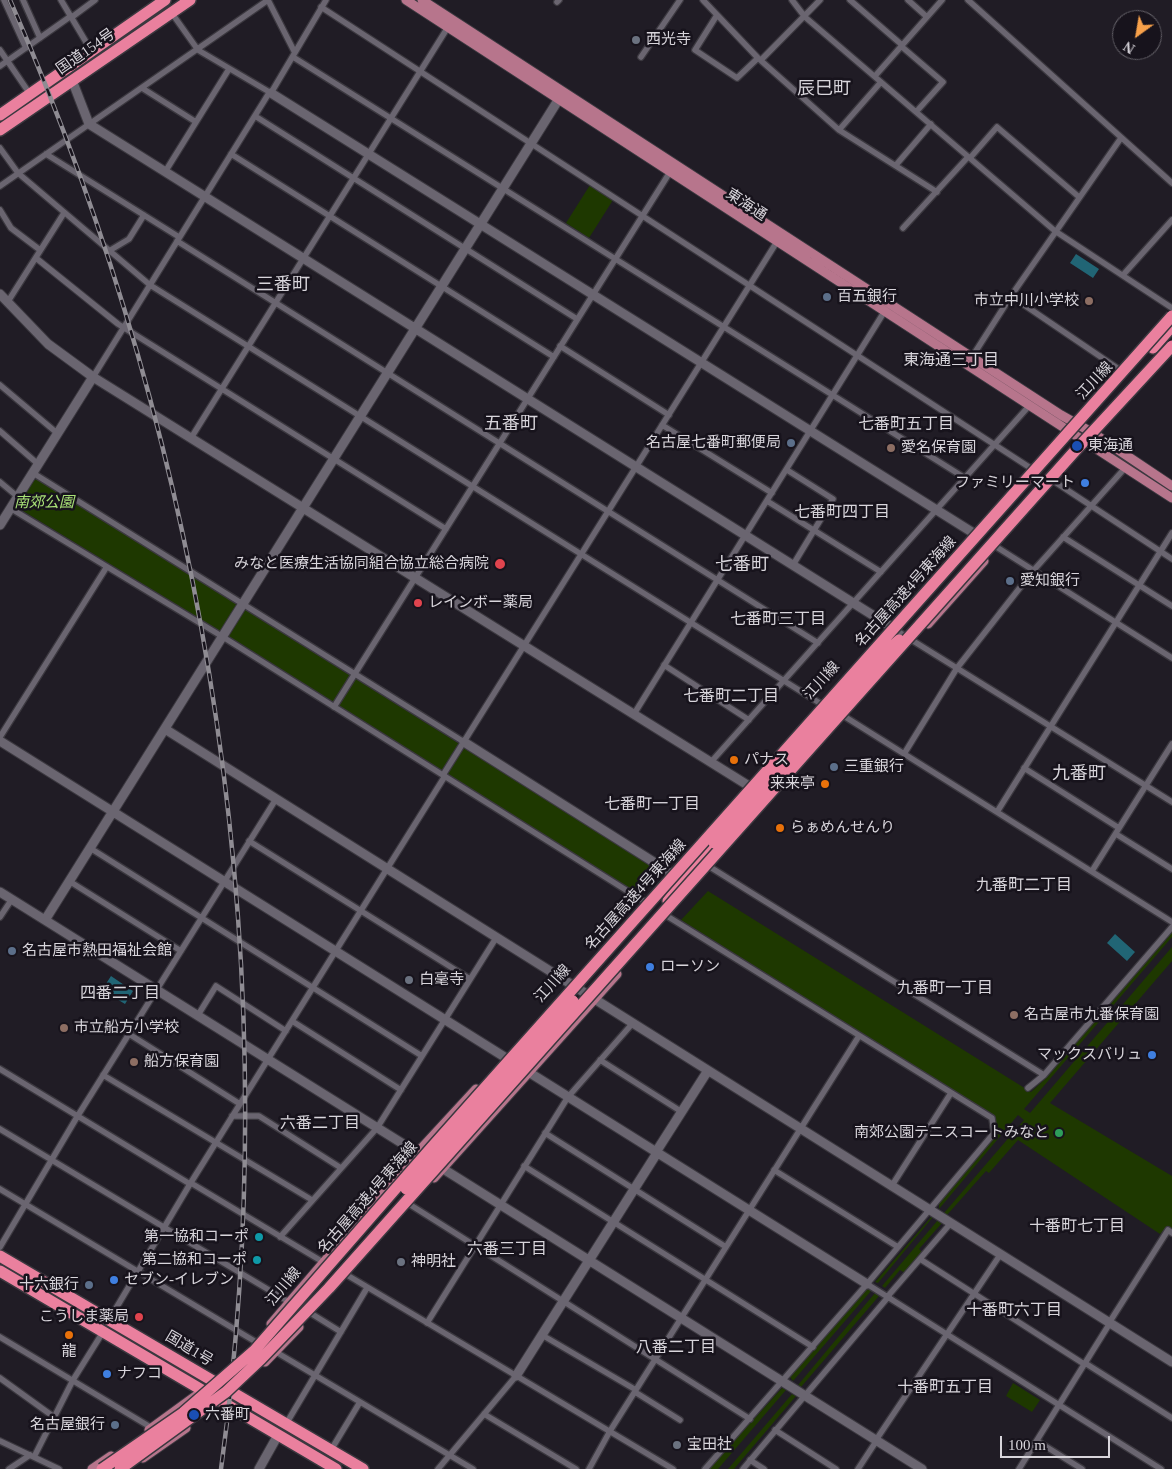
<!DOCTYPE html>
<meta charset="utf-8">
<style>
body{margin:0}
#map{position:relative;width:1172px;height:1469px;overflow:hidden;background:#201c25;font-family:"Times New Roman",serif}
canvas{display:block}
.north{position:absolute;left:1112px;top:10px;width:50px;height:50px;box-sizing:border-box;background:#17131c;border:1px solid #646168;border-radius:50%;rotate:212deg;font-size:14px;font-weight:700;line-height:20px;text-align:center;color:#d8d5db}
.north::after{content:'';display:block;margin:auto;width:18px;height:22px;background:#f8a14a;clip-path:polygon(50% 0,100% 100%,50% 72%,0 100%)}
.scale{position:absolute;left:1000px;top:1436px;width:110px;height:22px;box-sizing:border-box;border:2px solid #d8d5db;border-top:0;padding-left:6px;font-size:15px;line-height:18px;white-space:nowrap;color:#d8d5db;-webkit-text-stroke:4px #17131c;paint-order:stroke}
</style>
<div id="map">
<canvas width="1172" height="1469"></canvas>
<div class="north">N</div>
<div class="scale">100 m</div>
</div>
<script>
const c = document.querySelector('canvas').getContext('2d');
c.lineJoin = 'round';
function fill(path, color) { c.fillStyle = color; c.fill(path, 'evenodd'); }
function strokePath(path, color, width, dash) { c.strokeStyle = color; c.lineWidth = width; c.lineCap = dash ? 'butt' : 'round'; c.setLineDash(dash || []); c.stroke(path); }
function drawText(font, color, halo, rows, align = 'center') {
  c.font = font + ' "Times New Roman","Noto Sans JP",serif'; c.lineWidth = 5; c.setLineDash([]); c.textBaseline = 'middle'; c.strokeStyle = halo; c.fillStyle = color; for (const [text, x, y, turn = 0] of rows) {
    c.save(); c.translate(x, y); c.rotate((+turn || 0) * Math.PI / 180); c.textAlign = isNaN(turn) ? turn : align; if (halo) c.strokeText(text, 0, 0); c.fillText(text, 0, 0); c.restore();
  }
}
const green = new Path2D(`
 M 590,185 L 613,200 L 589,238 L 566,223 Z
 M 33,480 L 39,480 L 654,866 L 656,872 L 639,892 L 635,892 L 233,639 L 23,511 L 20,500 Z
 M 708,891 L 1031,1092 L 1045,1079 L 1172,931 L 1172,937 L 1024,1109 L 1030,1113 L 1172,947 L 1172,961 L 1050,1103 L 1172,1176 L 1172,1229 L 1168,1226 L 1160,1234 L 1018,1140 L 989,1173 L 986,1171 L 947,1215 L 944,1213 L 1024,1120 L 1018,1115 L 939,1209 L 939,1203 L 998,1133 L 995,1117 L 681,920 Z
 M 932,1216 L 933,1217 L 878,1283 L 875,1282 Z
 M 938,1220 L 942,1223 L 919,1249 L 923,1253 L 905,1273 L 900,1270 L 885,1288 L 882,1286 Z
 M 869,1289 L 871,1291 L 793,1381 L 790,1377 L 865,1290 Z
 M 875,1293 L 879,1296 L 801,1387 L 798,1385 Z
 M 1013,1383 L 1040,1400 L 1032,1412 L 1006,1396 Z
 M 782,1388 L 786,1390 L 718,1469 L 709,1469 Z
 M 792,1394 L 796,1396 L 734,1469 L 728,1469 Z`);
const water = new Path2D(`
 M 1076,254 L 1099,269 L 1093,278 L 1070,263 Z
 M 1115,934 L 1135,952 L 1127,961 L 1107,943 Z
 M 111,976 L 133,991 L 125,1004 L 102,990 Z`);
const street = new Path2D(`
 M 4,0 L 26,48
 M 23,0 L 40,38
 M 61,0 L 92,52
 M 268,0 L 294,51
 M 703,0 L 758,58 L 839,130 L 937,192
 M 792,0 L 805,17 L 1055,231 L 1172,308
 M 850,0 L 902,45
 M 908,0 L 927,17
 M 968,0 L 1172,183
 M 557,2 L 559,0
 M 321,7 L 1032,469
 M 171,12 L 198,50 L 271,93 L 326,0
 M 717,15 L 695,50 L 737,78 L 758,58
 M 72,17 L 95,0
 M 901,46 L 943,82 L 916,112
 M 0,50 L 30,94
 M 293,57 L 965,478
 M 641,57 L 680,0
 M 761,60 L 820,0
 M 0,66 L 71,16
 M 875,76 L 942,0
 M 142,88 L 196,122
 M 255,116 L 577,319
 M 839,130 L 881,82
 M 0,148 L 18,173 L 150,285 L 826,707
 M 46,154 L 179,237
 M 231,154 L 554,357
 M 970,158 L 997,127 L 1079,197
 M 896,165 L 931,124
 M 165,172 L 229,69
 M 0,186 L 268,0
 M 0,210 L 11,228 L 40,250
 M 903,228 L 968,157
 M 177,241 L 818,643
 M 109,251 L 129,239 L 144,215
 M 36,258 L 118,324 L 446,529
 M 1123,275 L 1172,220
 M 1011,296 L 1123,372
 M 7,303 L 64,213
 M 560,346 L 669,415
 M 972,357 L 1011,296 L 1121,138
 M 93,377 L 269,93
 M 0,385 L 57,433
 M 662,425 L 772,493
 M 0,431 L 38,464
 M 191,438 L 448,27
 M 787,470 L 833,499 L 793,565
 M 33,473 L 464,742
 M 1052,480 L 1172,559
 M 0,482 L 18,497
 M 767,501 L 881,572
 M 10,508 L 223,637 L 645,902
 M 1063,537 L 1172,606
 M 995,546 L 1172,658
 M 894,629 L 1172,802
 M 664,665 L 749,720
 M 334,707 L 670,172
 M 839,713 L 1172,922
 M 634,714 L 886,309
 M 0,737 L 106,568
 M 904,754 L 957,668 L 1033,571 L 1125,468
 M 711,762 L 1029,406
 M 1024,768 L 1119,828
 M 443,775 L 778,240
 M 997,812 L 1172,533
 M 1116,834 L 1172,869
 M 249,841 L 470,979
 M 90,848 L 422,1056
 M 710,867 L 1044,1075
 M 1092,871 L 1172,744
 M 69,881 L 181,951
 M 667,916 L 992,1118 L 994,1133 L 867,1284 L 705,1469
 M 0,917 L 12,899
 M 198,1015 L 216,986 L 286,1031
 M 292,1021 L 401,1090
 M 129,1034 L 240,1104
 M 600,1060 L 682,1112
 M 0,1069 L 190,1184
 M 103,1075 L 312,1200
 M 1028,1088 L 1044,1075 L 1172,927
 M 232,1116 L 259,1116 L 341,1168
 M 0,1129 L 289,1302
 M 545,1133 L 726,1247
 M 524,1166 L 813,1347
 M 774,1170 L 898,1247
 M 191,1183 L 323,1262
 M 891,1187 L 951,1093
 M 0,1189 L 256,1342
 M 409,1204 L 750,1419
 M 280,1237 L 377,1128 L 496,938
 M 0,1247 L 77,1117 L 276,799
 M 920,1259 L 1084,1364
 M 347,1275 L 673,1469
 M 867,1284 L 1161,1469
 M 888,1296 L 950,1224
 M 312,1314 L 341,1332
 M 109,1320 L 190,1184 L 445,776
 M 427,1323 L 568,1097 L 632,1024
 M 1109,1323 L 1168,1230 L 1172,1233
 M 542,1335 L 636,1390
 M 0,1337 L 152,1428
 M 276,1352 L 473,1469
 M 1085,1363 L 1172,1418
 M 0,1378 L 54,1417
 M 635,1392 L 680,1420
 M 484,1414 L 576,1469
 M 286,1424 L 367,1288
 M 775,1430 L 836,1469
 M 876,1440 L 1000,1255
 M 0,1441 L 59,1469
 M 1037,1441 L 1082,1469
 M 331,1450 L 360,1402
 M 34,1457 L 73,1380 L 103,1332
 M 750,1460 L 764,1469
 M 9,1469 L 30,1455
 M 438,1469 L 516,1376
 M 589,1469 L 610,1431 L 859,1036
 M 743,1469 L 889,1296
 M 858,1469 L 877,1440
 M 1019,1469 L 1110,1323`);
const secondary = new Path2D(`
 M 72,80 L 89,124 L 890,626
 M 271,93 L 975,534
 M 0,294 L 48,344 L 93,377 L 757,791
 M 0,525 L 93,377
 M 165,729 L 1172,1362
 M 0,741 L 867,1284
 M 464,742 L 671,873
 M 0,892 L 424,1157
 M 45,920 L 562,94
 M 656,1152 L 707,1072
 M 437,1165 L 922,1469
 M 516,1376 L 657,1153
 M 259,1469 L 278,1435`);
const primary = new Path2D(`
 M 406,0 L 1172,498
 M 422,0 L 1061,415 L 1093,433 L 1172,486
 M 928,624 L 984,561
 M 434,1178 L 617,974
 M 271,1324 L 417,1153 L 476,1089
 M 265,1362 L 299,1327
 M 149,1430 L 197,1395
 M 143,1458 L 186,1428
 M 92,1469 L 111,1456`);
const highway = new Path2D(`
 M 0,115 L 165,0
 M 0,130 L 190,0
 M 1153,348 L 1172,326
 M 668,901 L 714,843
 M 0,1256 L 363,1469
 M 0,1271 L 336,1469`);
const rail = new Path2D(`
 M 10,0 C 211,460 289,971 221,1469`);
const highwayBridge = new Path2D(`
 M 714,843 L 881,656 L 899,640
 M 406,1189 L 573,1001
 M 102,1469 L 183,1413 L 254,1351 L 432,1147 L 1172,316
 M 120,1469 L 226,1392 L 261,1359 L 329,1288 L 1074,452 L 1172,346`);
const markers = [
 [636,40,5,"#6b7280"],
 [827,297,5,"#5c6f8a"],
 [1089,301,5,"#8d6e63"],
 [791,443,5,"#5c6f8a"],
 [1077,446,6,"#1a4fb4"],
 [891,448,5,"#8d6e63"],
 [1085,483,5,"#3f7fe0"],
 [500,564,6,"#e0444e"],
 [1010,581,5,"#5c6f8a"],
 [418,603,5,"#e0444e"],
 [734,760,5,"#e8710a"],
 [834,767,5,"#5c6f8a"],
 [825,784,5,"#e8710a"],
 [780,828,5,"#e8710a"],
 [12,951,5,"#5c6f8a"],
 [650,967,5,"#3f7fe0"],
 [409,980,5,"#6b7280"],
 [1014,1015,5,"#8d6e63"],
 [64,1028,5,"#8d6e63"],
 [1152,1055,5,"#3f7fe0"],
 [134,1062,5,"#8d6e63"],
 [1059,1133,5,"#2e9e5b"],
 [259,1237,5,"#0f9aa8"],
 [257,1260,5,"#0f9aa8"],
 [401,1262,5,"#6b7280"],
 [114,1280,5,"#3f7fe0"],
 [89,1285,5,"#5c6f8a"],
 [139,1317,5,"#e0444e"],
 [69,1335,5,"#e8710a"],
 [107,1374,5,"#3f7fe0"],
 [194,1415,6,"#1a4fb4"],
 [115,1425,5,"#5c6f8a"],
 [677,1445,5,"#6b7280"]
];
const poiNames = [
 ["西光寺",646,40],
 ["百五銀行",837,297],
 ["市立中川小学校",1079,301,"right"],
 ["名古屋七番町郵便局",781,443,"right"],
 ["東海通",1088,446],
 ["愛名保育園",901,448],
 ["ファミリーマート",1075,483,"right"],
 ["みなと医療生活協同組合協立総合病院",489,564,"right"],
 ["愛知銀行",1020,581],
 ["レインボー薬局",428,603],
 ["パナス",744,760],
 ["三重銀行",844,767],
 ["来来亭",815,784,"right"],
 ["らぁめんせんり",790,828],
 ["名古屋市熱田福祉会館",22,951],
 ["ローソン",660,967],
 ["白毫寺",419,980],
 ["名古屋市九番保育園",1024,1015],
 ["市立船方小学校",74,1028],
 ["マックスバリュ",1142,1055,"right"],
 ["船方保育園",144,1062],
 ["南郊公園テニスコートみなと",1049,1133,"right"],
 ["第一協和コーポ",249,1237,"right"],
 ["第二協和コーポ",247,1260,"right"],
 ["神明社",411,1262],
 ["セブン-イレブン",124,1280],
 ["十六銀行",79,1285,"right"],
 ["こうしま薬局",129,1317,"right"],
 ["龍",69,1352,"center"],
 ["ナフコ",117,1374],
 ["六番町",205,1415],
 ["名古屋銀行",105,1425,"right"],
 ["宝田社",687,1445]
];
const streetNames = [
 ["国道154号",86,52,-35],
 ["東海通",746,205,33],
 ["江川線",1095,381,-47],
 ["名古屋高速4号東海線",906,592,-48],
 ["江川線",822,681,-48],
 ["名古屋高速4号東海線",636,895,-48],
 ["江川線",553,984,-48],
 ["名古屋高速4号東海線",368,1198,-49],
 ["江川線",284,1287,-50],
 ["国道1号",189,1349,31]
];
const parkNames = [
 ["南郊公園",44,503]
];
const neighbourhoodNames = [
 ["東海通三丁目",951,361],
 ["七番町五丁目",906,425],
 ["七番町四丁目",842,513],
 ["七番町三丁目",778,620],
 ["七番町二丁目",731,697],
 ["七番町一丁目",652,805],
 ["九番町二丁目",1024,886],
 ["九番町一丁目",945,989],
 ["四番二丁目",120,994],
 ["六番二丁目",320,1124],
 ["十番町七丁目",1077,1227],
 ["六番三丁目",507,1250],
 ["十番町六丁目",1014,1311],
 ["八番二丁目",676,1348],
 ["十番町五丁目",945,1388]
];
const quarterNames = [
 ["辰巳町",824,89],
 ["三番町",283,285],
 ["五番町",511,424],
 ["七番町",742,565],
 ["九番町",1079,774]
];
fill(green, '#1e3800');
fill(water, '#216575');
strokePath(street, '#3b383f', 8);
strokePath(secondary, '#3b383f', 11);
strokePath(primary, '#3b383f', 11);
strokePath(highway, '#3b383f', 14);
strokePath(street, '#6a6570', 5.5);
strokePath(secondary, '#6a6570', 9);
strokePath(primary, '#b7758c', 9);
strokePath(highway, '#ea809e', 11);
strokePath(rail, '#8f8c93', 4.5);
strokePath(rail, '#17131c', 2.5, [8]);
strokePath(highwayBridge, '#3b383f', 14, []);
strokePath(highwayBridge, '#ea809e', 11);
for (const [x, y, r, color] of markers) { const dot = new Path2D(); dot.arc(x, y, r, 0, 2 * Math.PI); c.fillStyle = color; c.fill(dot); strokePath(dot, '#17131c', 2); }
drawText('15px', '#d8d5db', '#17131c', poiNames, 'left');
drawText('15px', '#d8d5db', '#17131c', streetNames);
drawText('italic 15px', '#a9e277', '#17131c', parkNames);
drawText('16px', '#d8d5db', '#17131c', neighbourhoodNames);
drawText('18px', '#d8d5db', '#17131c', quarterNames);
</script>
